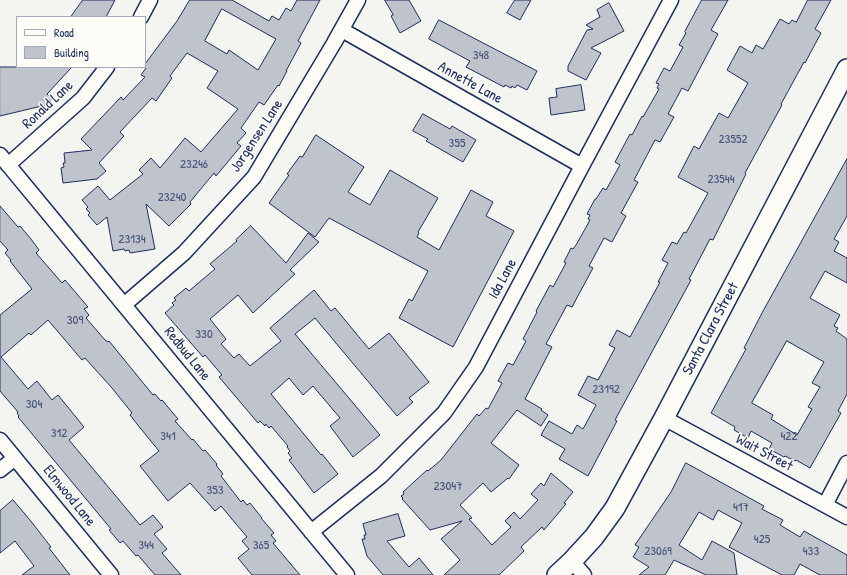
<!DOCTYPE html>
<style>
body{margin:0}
#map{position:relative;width:847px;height:575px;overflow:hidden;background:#f4f4f1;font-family:"Patrick Hand",sans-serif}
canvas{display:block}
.legend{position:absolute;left:16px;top:16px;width:130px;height:52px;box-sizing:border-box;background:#fdfcf7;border:1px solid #a3aaba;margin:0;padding:5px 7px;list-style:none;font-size:12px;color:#1b2f5e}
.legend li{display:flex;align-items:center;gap:8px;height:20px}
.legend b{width:20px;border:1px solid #a3aaba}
</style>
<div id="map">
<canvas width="847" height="575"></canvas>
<ul class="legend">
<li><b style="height:5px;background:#fdfcf7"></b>Road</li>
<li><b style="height:11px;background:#bfc3cc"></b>Building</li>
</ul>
</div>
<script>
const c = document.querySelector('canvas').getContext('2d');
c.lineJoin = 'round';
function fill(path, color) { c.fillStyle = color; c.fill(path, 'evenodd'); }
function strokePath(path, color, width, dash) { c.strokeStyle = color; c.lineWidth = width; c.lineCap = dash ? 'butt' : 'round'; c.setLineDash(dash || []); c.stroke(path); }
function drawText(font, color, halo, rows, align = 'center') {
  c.font = font + ' "Patrick Hand",sans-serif'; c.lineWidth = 3; c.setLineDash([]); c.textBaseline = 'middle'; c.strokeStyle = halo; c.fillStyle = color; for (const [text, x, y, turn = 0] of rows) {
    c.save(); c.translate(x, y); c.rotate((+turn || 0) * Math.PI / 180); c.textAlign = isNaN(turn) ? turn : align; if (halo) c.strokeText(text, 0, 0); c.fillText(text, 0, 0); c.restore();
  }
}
const building = new Path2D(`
 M 83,0 L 115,0 L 106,17 L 71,17 Z
 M 190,0 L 232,0 L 269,21 L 272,16 L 279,20 L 286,8 L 291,11 L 297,0 L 320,0 L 298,41 L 301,43 L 286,71 L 287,71 L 279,86 L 278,85 L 264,105 L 259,102 L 241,128 L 246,133 L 237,143 L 241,146 L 216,176 L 214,173 L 190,202 L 191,204 L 169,226 L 146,204 L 155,249 L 130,253 L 129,250 L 125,251 L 124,249 L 113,251 L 107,217 L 97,225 L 88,215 L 90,213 L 86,209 L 88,207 L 82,200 L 98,186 L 110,200 L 143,174 L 139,170 L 151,158 L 160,168 L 185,138 L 201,152 L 238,109 L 207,88 L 218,71 L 187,53 L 170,76 L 172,78 L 156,101 L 152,98 L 120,132 L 124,136 L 99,163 L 106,171 L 97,179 L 63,183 L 61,168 L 64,167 L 63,163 L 65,163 L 64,153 L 92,150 L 81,139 L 121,97 L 123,100 L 145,77 L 141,75 L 146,68 L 144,67 L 145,64 L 177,21 ZM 222,9 L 276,39 L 258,70 L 229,50 L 227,54 L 205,41 Z
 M 385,0 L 409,0 L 421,21 L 400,33 L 391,16 L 393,15 Z
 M 515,0 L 531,0 L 520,20 L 507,13 Z
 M 702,0 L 728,0 L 711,30 L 718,34 L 688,91 L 682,88 L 668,114 L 674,117 L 660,142 L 655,140 L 634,180 L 638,182 L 621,213 L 626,216 L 612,242 L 604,238 L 589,266 L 593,268 L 572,307 L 567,305 L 546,344 L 552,347 L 525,399 L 542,409 L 541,410 L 548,415 L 541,426 L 517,410 L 491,443 L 519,465 L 509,479 L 508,478 L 491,492 L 483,483 L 460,505 L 472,518 L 469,519 L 492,545 L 511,527 L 505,521 L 514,512 L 520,519 L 538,500 L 531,494 L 541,483 L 544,486 L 551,473 L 573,492 L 564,503 L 566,504 L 544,530 L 542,527 L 521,547 L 524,551 L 499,575 L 444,575 L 460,560 L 441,539 L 462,521 L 430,530 L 402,499 L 403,498 L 401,496 L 404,494 L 403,492 L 427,470 L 428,471 L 441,460 L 477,414 L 479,416 L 486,408 L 488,409 L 502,383 L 498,381 L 508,363 L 513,365 L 526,341 L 523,339 L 537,312 L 536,311 L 550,285 L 553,287 L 566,263 L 564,262 L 571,248 L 573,249 L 576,245 L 590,220 L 588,219 L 590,215 L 587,214 L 595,199 L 596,199 L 603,188 L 606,190 L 620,165 L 615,162 L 630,134 L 632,135 L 642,116 L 643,117 L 659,89 L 657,88 L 659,84 L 656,83 L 664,68 L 670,71 L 683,47 L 679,45 L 686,33 L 685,32 Z
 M 808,0 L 831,0 L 815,29 L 821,33 L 805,63 L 804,62 L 781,104 L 782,105 L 745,173 L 746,174 L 713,240 L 710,239 L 689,279 L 691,280 L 615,420 L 617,421 L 588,476 L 559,459 L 565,449 L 541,435 L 549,421 L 572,434 L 577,425 L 583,429 L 596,405 L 578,395 L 588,376 L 598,380 L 615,348 L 609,345 L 617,330 L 630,337 L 660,282 L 658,282 L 668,263 L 662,260 L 672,242 L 677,244 L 684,232 L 686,233 L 708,193 L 678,177 L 694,146 L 699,149 L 719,113 L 728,118 L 748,83 L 727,70 L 740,46 L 752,53 L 756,45 L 763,49 L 780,19 L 789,24 L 792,20 L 796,22 Z
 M 609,3 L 624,31 L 591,48 L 601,53 L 586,80 L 568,71 L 568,66 L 587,30 L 593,29 L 586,25 L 600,17 L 597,10 Z
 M 439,20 L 537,71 L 527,90 L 517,85 L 515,88 L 512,86 L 511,88 L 505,85 L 504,87 L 466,67 L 470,61 L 429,39 Z
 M 0,67 L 72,67 L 47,94 L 52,99 L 46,105 L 0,116 Z
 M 581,85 L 585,110 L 551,115 L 549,98 L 557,97 L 556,89 Z
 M 423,114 L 450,129 L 452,126 L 476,140 L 463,162 L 426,141 L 428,139 L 413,131 Z
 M 316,135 L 364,167 L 348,192 L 370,205 L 390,170 L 438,198 L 418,232 L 419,233 L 417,237 L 439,250 L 471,190 L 493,202 L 486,216 L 514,231 L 453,347 L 399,318 L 409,299 L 412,301 L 428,271 L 329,218 L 315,237 L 269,203 L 289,175 L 287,174 L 300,156 L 302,157 Z
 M 847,159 L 847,216 L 834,239 L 839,242 L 834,251 L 847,258 L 847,283 L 825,271 L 810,298 L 840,315 L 834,326 L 838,328 L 836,331 L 847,339 L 847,394 L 838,411 L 841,413 L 810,468 L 796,460 L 795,461 L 785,456 L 784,457 L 769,449 L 772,443 L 751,431 L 748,438 L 734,430 L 735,427 L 711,413 L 746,349 L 744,348 L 762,313 ZM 787,341 L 824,362 L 812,383 L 820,387 L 808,407 L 812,409 L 797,435 L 771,419 L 773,415 L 752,403 Z
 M 0,206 L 18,227 L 20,226 L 31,239 L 39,250 L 36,253 L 62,283 L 65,280 L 88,307 L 84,309 L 89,315 L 86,318 L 105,340 L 108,342 L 109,341 L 153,395 L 155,394 L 161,401 L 162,400 L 178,419 L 175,421 L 192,440 L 193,439 L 203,451 L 205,450 L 217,464 L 216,465 L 223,474 L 221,476 L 241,502 L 243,500 L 247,505 L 250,503 L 262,518 L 261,518 L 274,533 L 271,535 L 276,541 L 273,543 L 300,575 L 252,575 L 238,558 L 249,549 L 242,541 L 247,537 L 221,506 L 215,511 L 190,483 L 168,501 L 140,466 L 159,451 L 137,424 L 130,415 L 132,413 L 112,388 L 85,358 L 82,360 L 48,320 L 31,335 L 29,333 L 1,357 L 28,389 L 37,381 L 52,400 L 58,395 L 84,427 L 69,440 L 140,525 L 153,515 L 163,527 L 154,534 L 167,549 L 162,553 L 181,575 L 155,575 L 138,555 L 136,556 L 123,541 L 120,543 L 109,530 L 111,529 L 18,417 L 19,416 L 17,413 L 18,412 L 0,391 L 0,315 L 32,289 L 10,261 L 11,260 L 5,253 L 8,250 L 0,241 Z
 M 251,226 L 286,263 L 308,233 L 319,242 L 290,270 L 295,274 L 253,313 L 238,295 L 210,319 L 226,339 L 221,344 L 234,358 L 239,354 L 250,366 L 281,341 L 270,328 L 314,290 L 331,311 L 335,308 L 369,349 L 389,333 L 429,382 L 409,398 L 413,402 L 397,416 L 315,318 L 295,334 L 380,435 L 353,457 L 330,426 L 340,418 L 313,386 L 303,395 L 289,378 L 271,394 L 321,455 L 322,454 L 338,474 L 314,493 L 289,460 L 292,458 L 288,453 L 290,451 L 287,447 L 288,446 L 271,426 L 269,428 L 266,424 L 265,426 L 260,421 L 258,423 L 219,377 L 222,375 L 205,355 L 203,357 L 165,313 L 174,305 L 172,303 L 176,300 L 174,298 L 186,288 L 189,291 L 215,269 L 210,264 L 237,241 L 236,240 Z
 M 686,463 L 764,506 L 762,509 L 783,520 L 780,525 L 800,537 L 804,531 L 847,555 L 847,575 L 820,575 L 800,564 L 794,575 L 782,575 L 729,547 L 742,523 L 718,510 L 713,520 L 699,512 L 679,545 L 702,560 L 712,541 L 734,553 L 737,575 L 706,575 L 674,560 L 665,575 L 639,575 L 649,567 L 633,557 L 639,547 L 635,545 L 671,492 Z
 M 13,500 L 30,520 L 51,547 L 49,548 L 70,575 L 22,575 L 34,566 L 15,541 L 0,553 L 0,511 Z
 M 398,514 L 405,536 L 387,541 L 409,567 L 419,558 L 433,575 L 383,575 L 367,556 L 362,539 L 365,539 L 364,535 L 366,535 L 363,524 Z`);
const street = new Path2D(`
 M 141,17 L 150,0
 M 342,30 L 582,166
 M 0,155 L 347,575
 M 8,165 L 83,98 L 107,67
 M 125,304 L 184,253 L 254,177 L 334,43 L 358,0
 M 664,418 L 847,517
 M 0,440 L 111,575
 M 0,470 L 15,458
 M 825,505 L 847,463
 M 311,532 L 381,476 L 444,413 L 476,367 L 582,166 L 671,0
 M 572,561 L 584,575`);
const secondary = new Path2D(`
 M 557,575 L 572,561 L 594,537 L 615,508 L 664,418 L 847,69`);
const numberNames = [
 ["348",481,56],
 ["23552",733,140],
 ["355",457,144],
 ["23246",194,165],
 ["23544",721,180],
 ["23240",172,198],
 ["23134",132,240],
 ["309",75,321],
 ["330",204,335],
 ["23192",606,390],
 ["304",34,405],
 ["312",59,434],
 ["341",168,437],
 ["422",789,437],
 ["23047",448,487],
 ["353",215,491],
 ["417",741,508],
 ["425",762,540],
 ["344",146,546],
 ["365",261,546],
 ["23069",658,552],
 ["433",811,552]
];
const streetNames = [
 ["Annette Lane",470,83,29],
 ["Ronald Lane",48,105,-43],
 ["Jorgensen Lane",257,136,-57],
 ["Ida Lane",503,279,-62],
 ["Santa Clara Street",711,329,-62],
 ["Redbud Lane",187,354,51],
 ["Wait Street",764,453,28],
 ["Elmwood Lane",69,496,51]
];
fill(building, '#bfc3cc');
strokePath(building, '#1b2f5e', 1);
strokePath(street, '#1b2f5e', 17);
strokePath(secondary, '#1b2f5e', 22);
strokePath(street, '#fdfcf7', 14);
strokePath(secondary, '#fdfcf7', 19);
drawText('13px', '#44547a', null, numberNames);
drawText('15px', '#1b2f5e', '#fdfcf7', streetNames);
</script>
